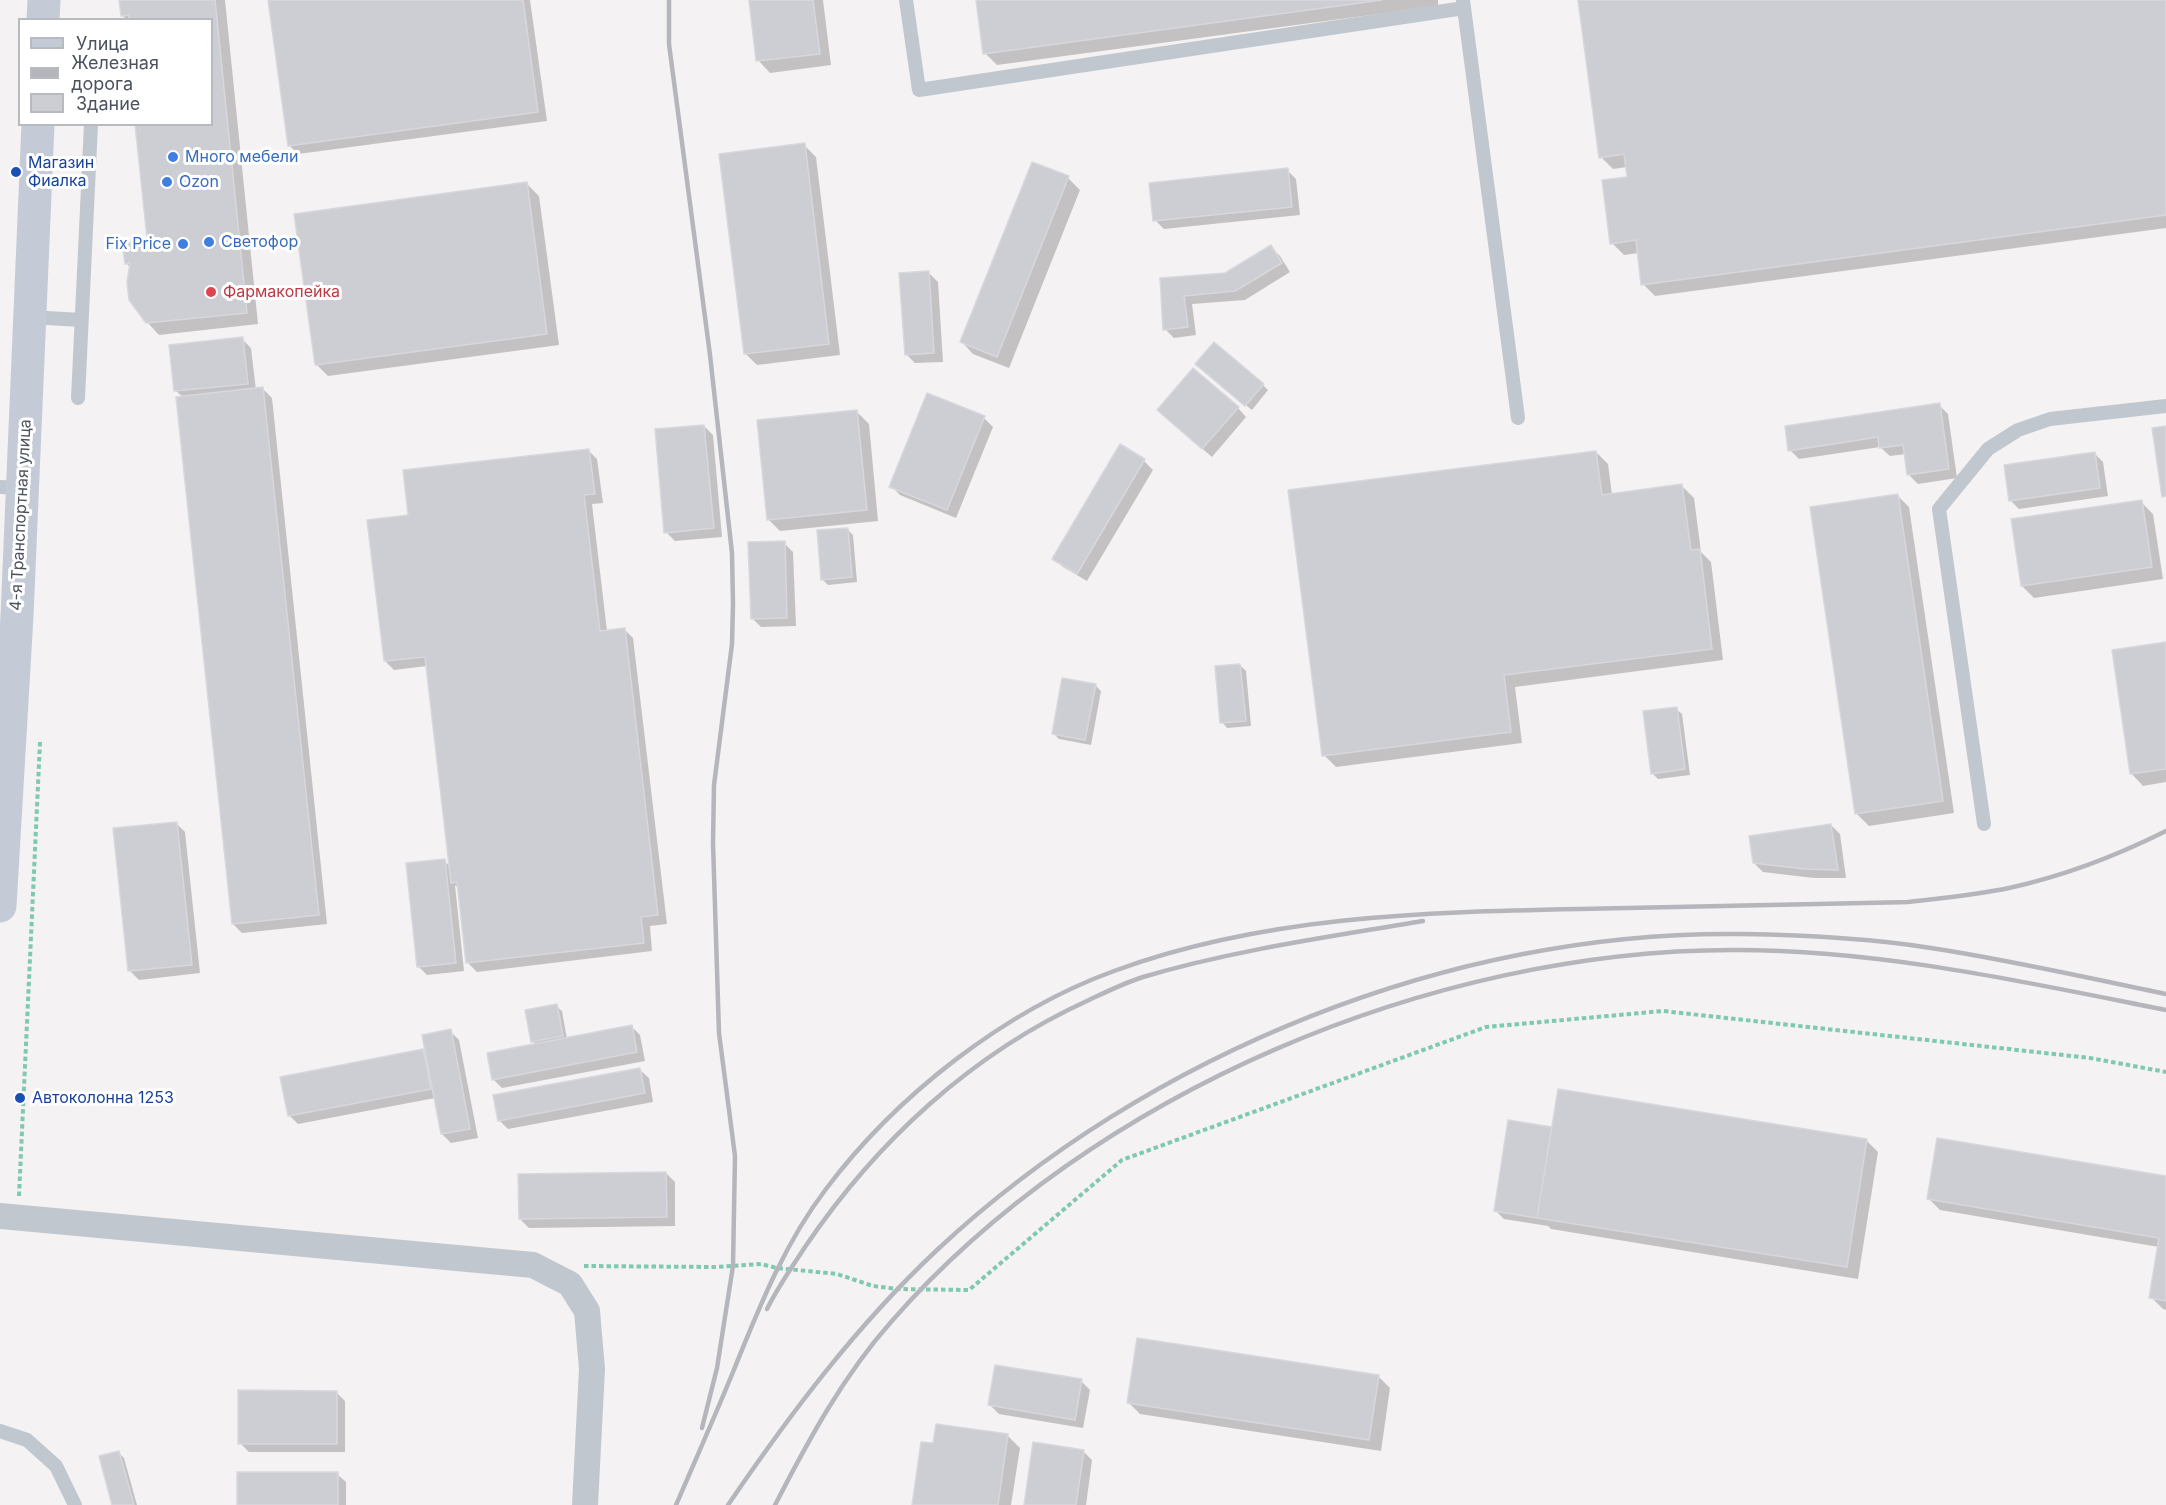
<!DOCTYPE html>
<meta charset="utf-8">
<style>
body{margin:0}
#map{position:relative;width:2166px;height:1505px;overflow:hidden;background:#f4f2f2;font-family:Inter,sans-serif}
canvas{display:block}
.legend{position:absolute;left:18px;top:18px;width:195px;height:108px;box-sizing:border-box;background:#fff;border:2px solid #b7babf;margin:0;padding:8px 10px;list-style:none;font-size:18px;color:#4b525e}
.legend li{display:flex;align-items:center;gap:12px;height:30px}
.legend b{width:30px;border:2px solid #b7babf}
</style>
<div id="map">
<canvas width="2166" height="1505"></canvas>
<ul class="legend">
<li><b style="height:8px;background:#c4cbd7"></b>Улица</li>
<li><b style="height:8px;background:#b5b6bc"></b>Железная дорога</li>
<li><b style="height:16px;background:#ccced4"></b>Здание</li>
</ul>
</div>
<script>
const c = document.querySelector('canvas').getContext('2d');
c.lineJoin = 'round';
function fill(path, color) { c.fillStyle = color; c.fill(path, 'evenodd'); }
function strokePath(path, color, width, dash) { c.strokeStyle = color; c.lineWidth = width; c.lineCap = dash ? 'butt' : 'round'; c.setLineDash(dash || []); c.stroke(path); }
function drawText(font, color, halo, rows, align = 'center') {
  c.font = font + ' Inter,sans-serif'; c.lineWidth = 6; c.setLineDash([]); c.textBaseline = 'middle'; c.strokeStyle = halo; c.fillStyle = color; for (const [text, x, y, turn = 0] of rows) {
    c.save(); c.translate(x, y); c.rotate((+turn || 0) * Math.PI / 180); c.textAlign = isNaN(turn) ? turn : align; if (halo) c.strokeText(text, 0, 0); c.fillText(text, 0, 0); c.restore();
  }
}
const shadow = new Path2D(`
 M 120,0 L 225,0 L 258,324 L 159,335 L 147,322 L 131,268 L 126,263 L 149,239 L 212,124 L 212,20 L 127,20 L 122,15 Z
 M 270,0 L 530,0 L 547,121 L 298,154 L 289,145 Z
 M 751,0 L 823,0 L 831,65 L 770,73 L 758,60 Z
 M 978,0 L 1438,0 L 1438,6 L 997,65 L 985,53 Z
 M 1580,0 L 2166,0 L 2166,228 L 1655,296 L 1643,284 L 1639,253 L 1624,255 L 1612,243 L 1629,178 L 1627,167 L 1613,169 L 1601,157 Z
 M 804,145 L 816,157 L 840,355 L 757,365 L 745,353 Z
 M 1287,170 L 1296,179 L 1300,215 L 1164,229 L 1155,220 Z
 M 1068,178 L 1080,190 L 1009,368 L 973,354 L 961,341 Z
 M 527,184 L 539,196 L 559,345 L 328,376 L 316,364 Z
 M 1271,247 L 1280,256 L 1290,272 L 1245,300 L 1192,304 L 1196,335 L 1174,338 L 1165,329 L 1161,279 L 1225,275 Z
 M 929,273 L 938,282 L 943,362 L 915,363 L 906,354 Z
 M 242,339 L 251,348 L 256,390 L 263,389 L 272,398 L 327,924 L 242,933 L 233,924 L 183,397 L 176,391 Z
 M 1203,370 L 1263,385 L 1268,390 L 1252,410 Z
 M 1939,405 L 1948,414 L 1957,478 L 1918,484 L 1909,475 L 1906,454 L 1890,456 L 1880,447 L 1799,459 L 1790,450 Z
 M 1238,408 L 1246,417 L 1212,457 L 1168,419 Z
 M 857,412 L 869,424 L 878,521 L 780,531 L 768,519 Z
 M 984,418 L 993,427 L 956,518 L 900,495 L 891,486 Z
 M 704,426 L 713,435 L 722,537 L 675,541 L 666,532 Z
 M 1120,447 L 1144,461 L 1153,470 L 1087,581 L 1063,567 L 1054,558 Z
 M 588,450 L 597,459 L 603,503 L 592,504 L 607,631 L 624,629 L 633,638 L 667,924 L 650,926 L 652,951 L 477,972 L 468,963 L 459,889 L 455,885 L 464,971 L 427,975 L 418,966 L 444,861 L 451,867 L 427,666 L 394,670 L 385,661 L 410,516 Z
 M 1596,452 L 1608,464 L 1612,495 L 1682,486 L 1694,498 L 1701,552 L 1711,562 L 1723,660 L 1515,687 L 1522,743 L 1336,767 L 1324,755 Z
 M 2094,453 L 2103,462 L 2108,496 L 2019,509 L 2010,500 Z
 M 1897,495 L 1909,507 L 1954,813 L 1869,826 L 1857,814 Z
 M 2141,502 L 2153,514 L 2163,579 L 2034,598 L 2022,586 Z
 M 847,529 L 853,535 L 857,582 L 828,585 L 822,579 Z
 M 784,543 L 793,552 L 796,626 L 761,627 L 752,618 Z
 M 2166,644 L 2166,782 L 2143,786 L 2131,773 Z
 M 1240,665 L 1246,671 L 1251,726 L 1227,728 L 1222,722 Z
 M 1095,685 L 1101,691 L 1091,745 L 1059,739 L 1054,734 Z
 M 1676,709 L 1682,714 L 1690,775 L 1658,779 L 1652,773 Z
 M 176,823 L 185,832 L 200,973 L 139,980 L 130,971 Z
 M 1831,825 L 1840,834 L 1846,878 L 1814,878 L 1763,872 L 1754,863 Z
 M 556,1006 L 562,1011 L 567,1039 L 631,1026 L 640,1035 L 645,1061 L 502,1088 L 493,1079 L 536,1045 L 533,1041 Z
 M 450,1031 L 459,1040 L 478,1138 L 451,1143 L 442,1134 L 435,1098 L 298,1124 L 289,1115 L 423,1051 L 427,1055 Z
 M 640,1070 L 649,1078 L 653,1102 L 508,1129 L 499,1120 Z
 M 1553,1128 L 1866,1140 L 1878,1152 L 1858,1279 L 1551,1229 L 1548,1226 L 1504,1219 L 1495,1210 Z
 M 666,1173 L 675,1182 L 675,1226 L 529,1228 L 520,1219 Z
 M 2166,1178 L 2166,1310 L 2163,1309 L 2151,1297 L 2159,1247 L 1940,1210 L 1928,1198 Z
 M 1378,1376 L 1390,1388 L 1381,1451 L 1140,1414 L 1128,1402 Z
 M 1081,1381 L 1090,1390 L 1083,1428 L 999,1414 L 990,1405 Z
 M 336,1392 L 345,1401 L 345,1452 L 249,1452 L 240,1443 Z
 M 937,1425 L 1008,1436 L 1020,1448 L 1011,1505 L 914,1505 L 935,1445 Z
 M 1083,1451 L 1092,1460 L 1086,1505 L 1025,1505 Z
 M 118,1452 L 124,1458 L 137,1505 L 113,1505 Z
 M 337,1474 L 346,1482 L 346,1505 L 239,1505 Z`);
const building = new Path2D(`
 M 119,0 L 215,0 L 247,313 L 146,323 L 129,300 L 127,282 L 130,263 L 125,264 L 122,241 L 147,238 L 135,124 L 212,124 L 212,20 L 129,20 L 129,15 L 121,16 Z
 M 268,0 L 523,0 L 538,112 L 288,146 Z
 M 749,0 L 813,0 L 820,54 L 756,61 Z
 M 976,0 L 1382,0 L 983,54 Z
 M 1578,0 L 2166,0 L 2166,215 L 1641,285 L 1636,240 L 1610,244 L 1602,180 L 1627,177 L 1624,154 L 1599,158 Z
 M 805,143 L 829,344 L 744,354 L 719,154 Z
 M 1032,162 L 1069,176 L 997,357 L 960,342 Z
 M 1288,168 L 1292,207 L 1153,221 L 1149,183 Z
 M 527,182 L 547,334 L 315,365 L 294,214 Z
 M 1271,245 L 1282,263 L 1235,291 L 1184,296 L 1188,327 L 1163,330 L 1160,278 L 1225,273 Z
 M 929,271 L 934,353 L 905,355 L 899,273 Z
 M 243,337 L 248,384 L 174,391 L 169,345 Z
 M 1214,342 L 1264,384 L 1245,406 L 1195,364 Z
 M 1193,368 L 1239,407 L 1202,449 L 1157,410 Z
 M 263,387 L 319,915 L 232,924 L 176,397 Z
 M 927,393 L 985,416 L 947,510 L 889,487 Z
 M 1940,403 L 1949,469 L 1907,475 L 1903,445 L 1879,448 L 1878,437 L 1788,451 L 1785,426 Z
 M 857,410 L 867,510 L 767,520 L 757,420 Z
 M 704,425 L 714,528 L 664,533 L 655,429 Z
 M 2166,426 L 2166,496 L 2162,497 L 2152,428 Z
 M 1120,444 L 1145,459 L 1077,574 L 1052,559 Z
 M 589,449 L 595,494 L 584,495 L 600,631 L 625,628 L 658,915 L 641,917 L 644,943 L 466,963 L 457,882 L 451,883 L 425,657 L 384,661 L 367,520 L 408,515 L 403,470 Z
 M 1596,451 L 1602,495 L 1682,484 L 1691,550 L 1700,549 L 1712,649 L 1504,675 L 1511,732 L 1322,756 L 1288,490 Z
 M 2095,452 L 2100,488 L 2009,501 L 2004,465 Z
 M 1898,494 L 1943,801 L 1855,814 L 1810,507 Z
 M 2142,500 L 2152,567 L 2021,586 L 2011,519 Z
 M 848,528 L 852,577 L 821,580 L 817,530 Z
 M 785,541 L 787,618 L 751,619 L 748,542 Z
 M 2166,642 L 2166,769 L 2130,774 L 2112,650 Z
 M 1240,664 L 1246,721 L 1220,723 L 1215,666 Z
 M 1062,678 L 1096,684 L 1085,740 L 1052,734 Z
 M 1677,707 L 1685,769 L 1651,774 L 1643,711 Z
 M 177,822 L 192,965 L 128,971 L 113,828 Z
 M 1831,824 L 1838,870 L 1804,869 L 1753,863 L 1749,836 Z
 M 445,859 L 456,963 L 417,967 L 406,863 Z
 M 557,1004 L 563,1036 L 531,1042 L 525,1010 Z
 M 632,1025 L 637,1052 L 492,1080 L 487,1053 Z
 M 451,1029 L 470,1129 L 441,1134 L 422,1035 Z
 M 423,1049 L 431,1089 L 288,1116 L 280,1077 Z
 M 640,1068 L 645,1093 L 498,1121 L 493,1095 Z
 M 1558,1089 L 1867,1139 L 1847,1267 L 1537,1218 Z
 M 1508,1120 L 1552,1127 L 1537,1218 L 1494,1211 Z
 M 1937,1138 L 2166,1176 L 2166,1301 L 2149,1298 L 2159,1238 L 1927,1199 Z
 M 666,1172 L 667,1217 L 519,1219 L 518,1174 Z
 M 1137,1338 L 1379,1375 L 1369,1440 L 1127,1403 Z
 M 995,1365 L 1082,1379 L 1075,1420 L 988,1405 Z
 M 238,1390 L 337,1391 L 337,1444 L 238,1444 Z
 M 936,1424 L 1008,1434 L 998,1505 L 912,1505 L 921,1442 L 933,1443 Z
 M 1033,1442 L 1084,1450 L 1076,1505 L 1024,1505 Z
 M 119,1451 L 134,1505 L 112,1505 L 99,1456 Z
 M 237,1472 L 338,1472 L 338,1505 L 237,1505 Z`);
const path = new Path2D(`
 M 19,1196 L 40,742
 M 584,1266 L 714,1267 L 761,1264 L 777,1268 L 837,1274 L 873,1286 L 898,1289 L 969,1290 L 1122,1160 L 1486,1027 L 1663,1011 L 2090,1058 L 2166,1072`);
const lane = new Path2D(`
 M 906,0 L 919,90 L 1464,8
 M 1463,0 L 1518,418
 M 30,317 L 81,320
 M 78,398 L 91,124
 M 0,487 L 22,488
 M 1984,824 L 1939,509 L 1988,449 L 2018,430 L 2050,419 L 2166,406
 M 0,1431 L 27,1440 L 56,1466 L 75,1505`);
const street = new Path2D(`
 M 0,1216 L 533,1265 L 570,1284 L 587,1311 L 592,1369 L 585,1505`);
const secondary = new Path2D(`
 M 43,20 L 44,0
 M 0,906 L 17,616 L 38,124`);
const rail = new Path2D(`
 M 669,0 L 669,44 L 710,355 L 732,553 L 733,604 L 732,644 L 714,785 L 713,843 L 719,1033 L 735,1156 L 733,1266 L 717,1368 L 702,1428
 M 767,1309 C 778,1287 792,1267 805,1247 C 876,1142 972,1053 1089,1000 C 1106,992 1124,983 1143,977 C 1234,950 1329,937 1423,921
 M 676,1505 C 695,1461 715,1416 733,1372 C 759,1308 784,1244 826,1189 C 896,1096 1004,1011 1114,971 C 1263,916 1424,912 1580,909 C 1690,907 1799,905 1908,902 C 1942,898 1976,895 2009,888 C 2064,876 2116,856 2166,831
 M 728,1505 C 790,1414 856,1326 937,1250 C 1148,1053 1452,930 1741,934 C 1804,935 1869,938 1931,948 C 2010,960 2088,978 2166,994
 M 775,1505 C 808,1441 843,1376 891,1322 C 1092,1092 1433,949 1736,950 C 1882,950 2024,982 2166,1010`);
const markers = [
 [173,157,6,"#3f7fe0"],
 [16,172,6,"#1a4fb4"],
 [167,182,6,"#3f7fe0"],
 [209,242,6,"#3f7fe0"],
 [183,244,6,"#3f7fe0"],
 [211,292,6,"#e0444e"],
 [20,1098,6,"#1a4fb4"]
];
const shopNames = [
 ["Много мебели",185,157],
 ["Ozon",179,182],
 ["Светофор",221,242],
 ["Fix Price",171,244,"right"]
];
const transitNames = [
 ["Магазин",28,163],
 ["Фиалка",28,181],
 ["Автоколонна 1253",32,1098]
];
const healthNames = [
 ["Фармакопейка",223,292]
];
const streetNames = [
 ["4-я Транспортная улица",21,515,-87]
];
fill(shadow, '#0003');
fill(building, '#ccced4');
strokePath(building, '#d7d7dd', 1.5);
strokePath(path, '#7fc9af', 4, [4.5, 3]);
strokePath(lane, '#c1c7cf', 14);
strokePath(street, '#c1c7cf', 26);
strokePath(secondary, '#c4cbd7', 33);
strokePath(rail, '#b5b6bc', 4.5);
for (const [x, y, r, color] of markers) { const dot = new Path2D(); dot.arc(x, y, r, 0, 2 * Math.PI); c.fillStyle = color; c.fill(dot); strokePath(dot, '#fff', 2); }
drawText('16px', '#366cbe', '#fff', shopNames, 'left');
drawText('16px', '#164399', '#fff', transitNames, 'left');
drawText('16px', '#be3a42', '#fff', healthNames, 'left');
drawText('16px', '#4b525e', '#fff', streetNames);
</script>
